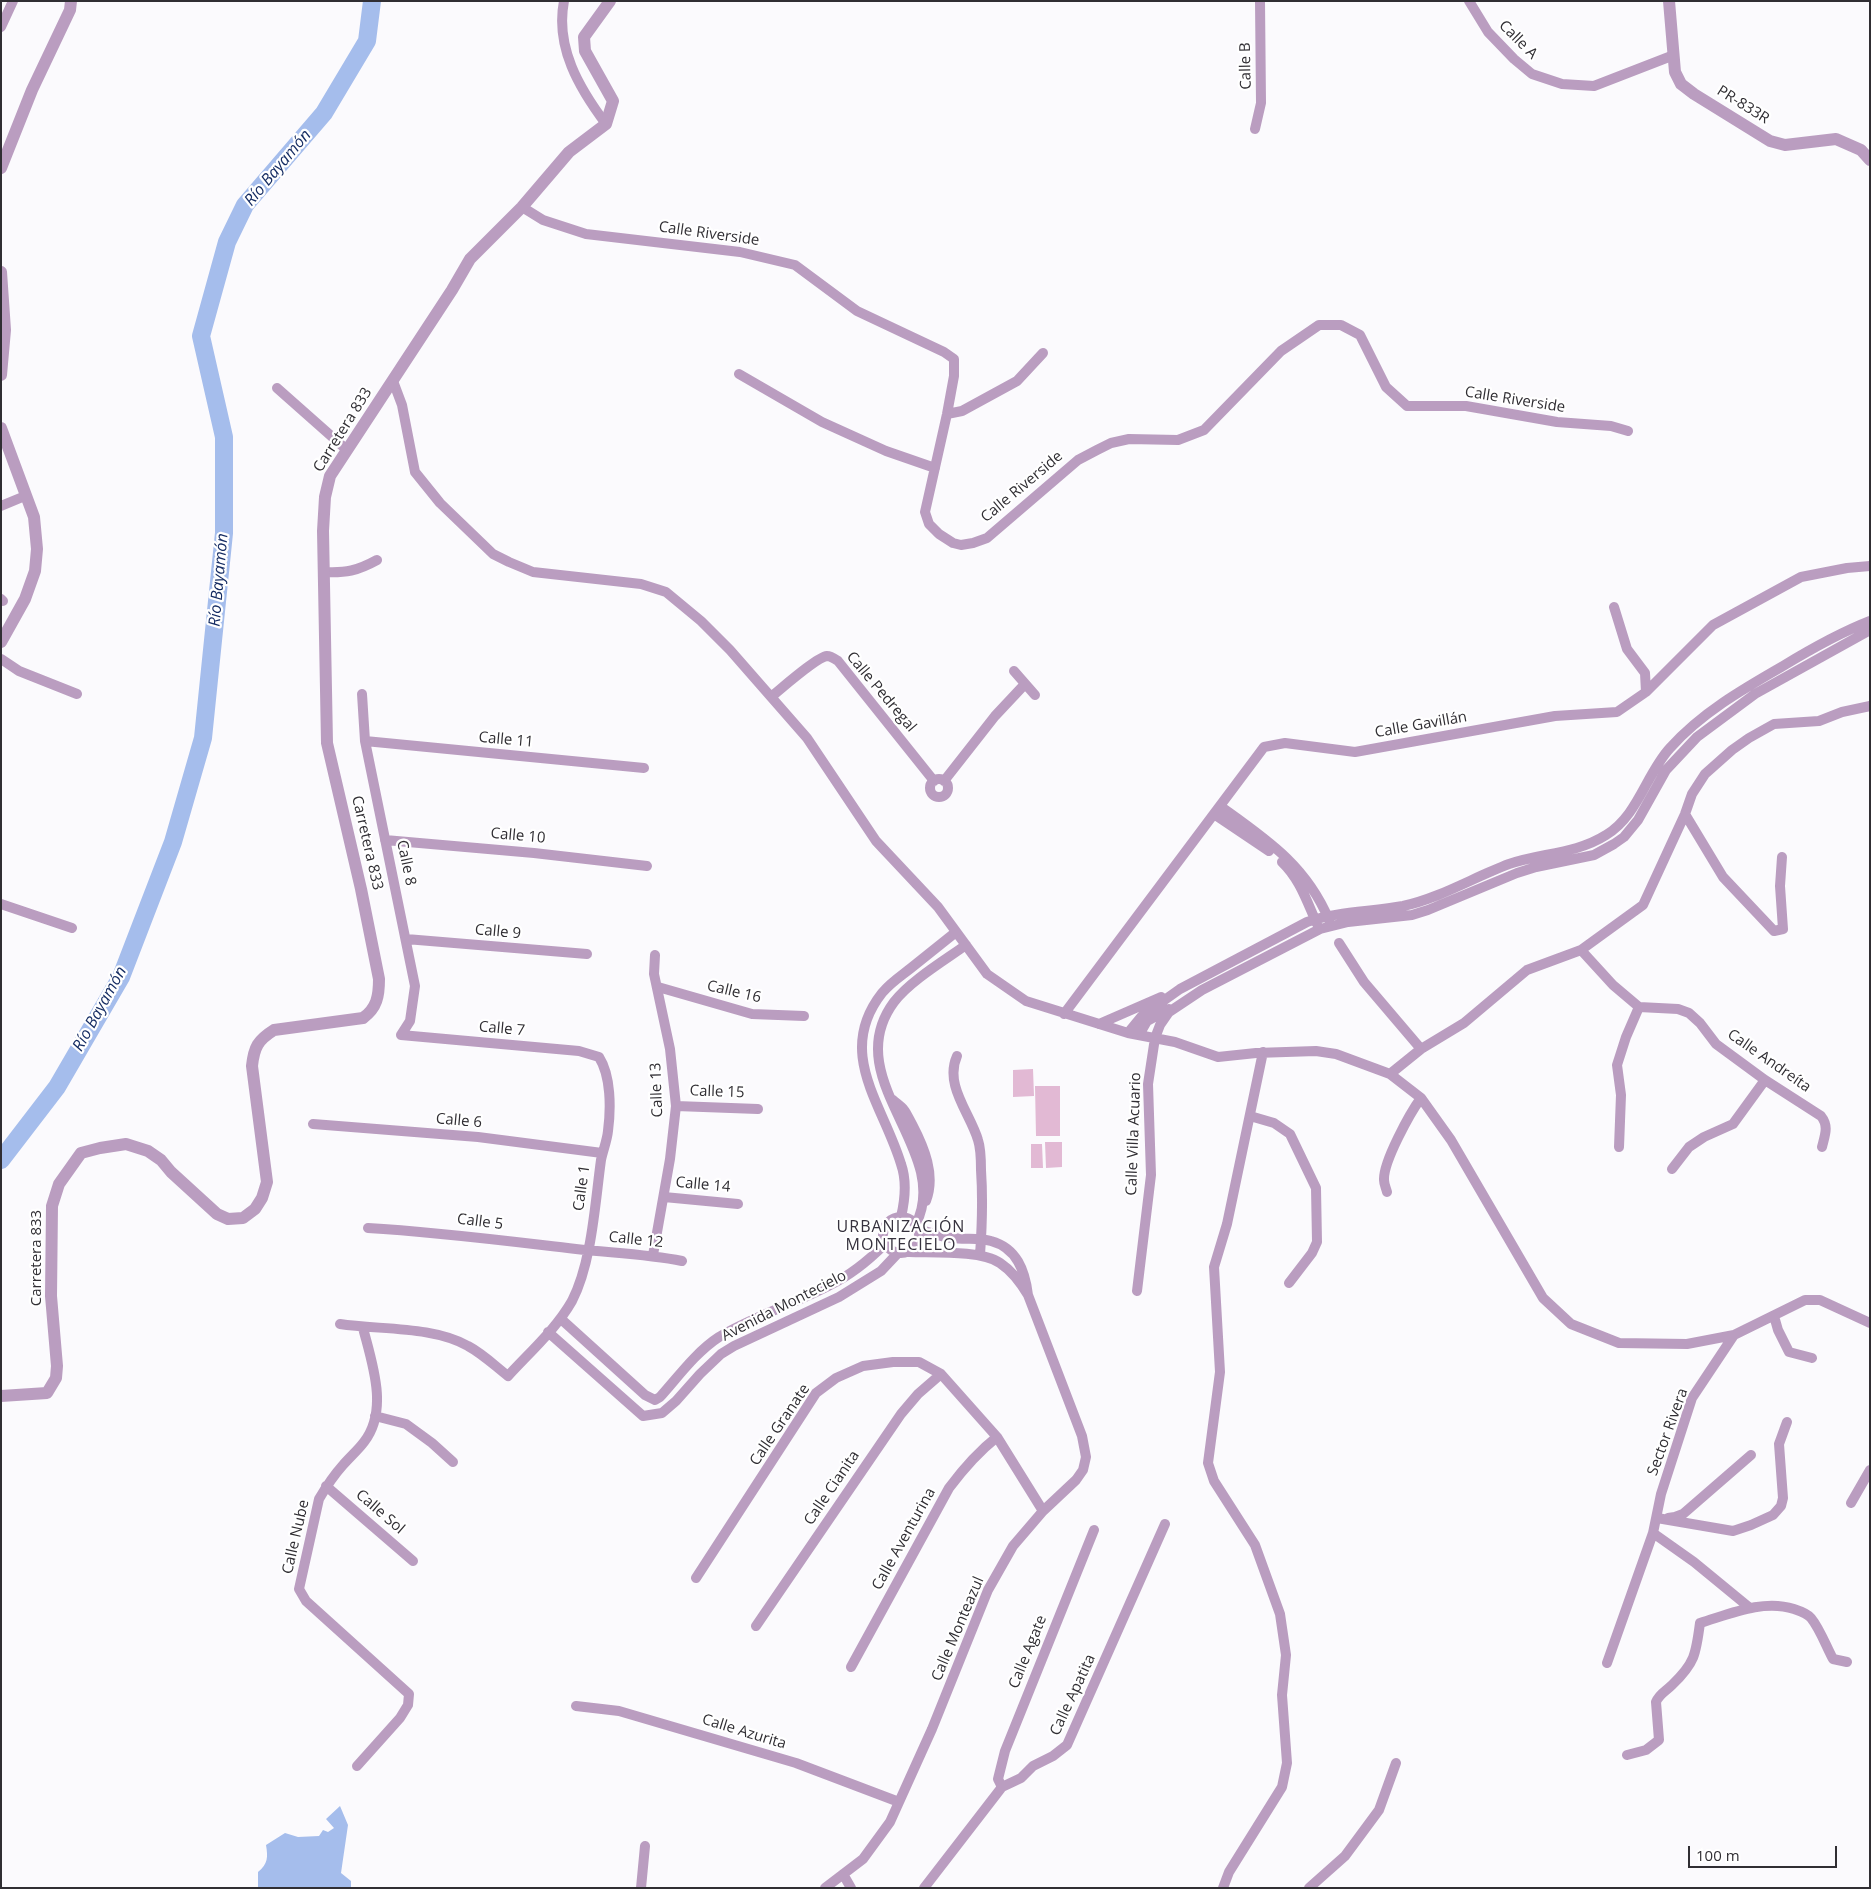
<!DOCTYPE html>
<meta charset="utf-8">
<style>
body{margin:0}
#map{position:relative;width:1871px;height:1889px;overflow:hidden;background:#fbfafd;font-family:"Open Sans",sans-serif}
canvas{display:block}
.frame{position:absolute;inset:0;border:2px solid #302e33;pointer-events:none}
.scale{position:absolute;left:1688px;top:1846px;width:149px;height:22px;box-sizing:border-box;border:2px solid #302e33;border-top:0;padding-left:6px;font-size:15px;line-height:18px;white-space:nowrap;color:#302e33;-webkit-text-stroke:4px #fff;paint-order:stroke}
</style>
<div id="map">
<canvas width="1871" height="1889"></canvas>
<div class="frame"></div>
<div class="scale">100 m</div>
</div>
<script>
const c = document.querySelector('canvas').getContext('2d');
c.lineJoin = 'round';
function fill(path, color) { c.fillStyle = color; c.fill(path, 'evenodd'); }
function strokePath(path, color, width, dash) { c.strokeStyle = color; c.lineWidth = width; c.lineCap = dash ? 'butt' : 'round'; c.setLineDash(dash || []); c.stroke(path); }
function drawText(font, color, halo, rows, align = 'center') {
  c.font = font + ' "Open Sans",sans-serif'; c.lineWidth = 4.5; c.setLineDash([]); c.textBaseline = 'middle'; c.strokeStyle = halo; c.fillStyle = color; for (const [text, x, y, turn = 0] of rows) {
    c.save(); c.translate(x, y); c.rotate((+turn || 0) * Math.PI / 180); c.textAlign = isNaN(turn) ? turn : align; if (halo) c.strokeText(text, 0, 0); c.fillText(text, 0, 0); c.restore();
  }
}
const green = new Path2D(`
 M 1033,1069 L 1034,1096 L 1013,1097 L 1013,1070 Z
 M 1035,1086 L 1060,1086 L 1060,1136 L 1036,1136 Z
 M 1045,1142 L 1062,1142 L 1062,1167 L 1046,1168 Z
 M 1031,1144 L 1042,1144 L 1043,1168 L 1031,1168 Z`);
const water = new Path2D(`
 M 340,1806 L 348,1825 L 341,1873 L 351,1881 L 351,1888 L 258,1888 L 258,1872 C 268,1864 268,1857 266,1845 L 285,1833 L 298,1837 L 319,1836 L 323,1830 L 328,1832 L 334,1828 L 326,1819 Z`);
const river = new Path2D(`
 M 1,1160 L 57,1087 L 121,977 L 173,842 L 203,738 L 224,533 L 224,437 L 201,336 L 227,242 L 245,205 L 324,113 L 367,41 L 372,1`);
const minor = new Path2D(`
 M 564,1 C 555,47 579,88 606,124
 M 1469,1 L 1488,32 L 1514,59 L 1532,74 L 1562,84 L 1594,86 L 1674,55
 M 1,27 L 13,1
 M 1255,129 L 1261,103 L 1260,1
 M 522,207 L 543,220 L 586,234 L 740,252 L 795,265 L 857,311 L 944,352 L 954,359 L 954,376 L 947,414 L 925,512 L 929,524 L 939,534 L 953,543 L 961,545 L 973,543 L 987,538 L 1078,460 L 1097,450 L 1111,443 L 1129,439 L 1178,440 L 1204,430 L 1281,351 L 1319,325 L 1341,325 L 1360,335 L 1386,387 L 1407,406 L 1466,406 L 1557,422 L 1611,426 L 1628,431
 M 739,374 L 822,422 L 886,451 L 935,468
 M 393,381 L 402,405 L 415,472 L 440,503 L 493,554 L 509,562 L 533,572 L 641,584 L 666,592 L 701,621 L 730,650 L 807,738 L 876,841 L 938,907 L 987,974 L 1026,1001 L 1128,1033 L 1175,1042 L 1218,1057 L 1256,1053 L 1316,1051 L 1336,1054 L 1390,1074 L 1421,1098 L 1451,1140 L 1543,1298 L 1571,1324 L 1619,1343 L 1687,1344 L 1734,1335 L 1805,1300 L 1820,1300 L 1870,1323
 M 277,388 L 347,450
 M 947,414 L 962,411 L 1017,381 L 1043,353
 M 1,506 L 25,496
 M 324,572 C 346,573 357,571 377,560
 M 1,599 L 3,601
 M 1614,607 L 1627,649 L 1645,673 L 1646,692
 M 1,659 L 19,671 L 77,694
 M 1014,671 L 1035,695
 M 772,696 C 782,688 817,657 827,656 C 831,656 835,659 838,661 L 934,781
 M 365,741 L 644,768
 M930 788a9 9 0 1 1 18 0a9 9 0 1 1-18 0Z
 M 944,781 L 995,716 L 1025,684
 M 1220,806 C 1266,839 1306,865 1329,920
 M 1214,814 L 1269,851
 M 1685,814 L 1723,877 L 1774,931 L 1783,929 L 1780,886 L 1782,857
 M 385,840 L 534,853 L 647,866
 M 1282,862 C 1300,879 1307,902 1317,924
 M 1,904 L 72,928
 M 406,939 L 587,954
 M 1339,943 L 1364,982 L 1421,1049
 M 1581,950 L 1613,985 L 1639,1007 L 1678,1009 L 1689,1013 L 1700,1023 L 1716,1044 L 1765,1080 L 1821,1116 C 1829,1126 1825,1135 1822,1147
 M 658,987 L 752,1014 L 804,1016
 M 1064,1014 L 1264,747 L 1285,743 L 1355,752 L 1555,716 L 1617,712 L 1646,692 L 1713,625 L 1801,577 L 1847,568 L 1870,566
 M 1099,1024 L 1161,997
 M 1128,1033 L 1142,1016 L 1180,989 L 1307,922 C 1338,911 1371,912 1403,906 C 1440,898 1474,877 1509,864 C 1541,853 1576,854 1606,835 C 1638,816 1646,774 1670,748 C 1701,713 1743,689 1783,666 C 1811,649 1839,633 1870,621
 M 1139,1035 L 1147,1021 L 1169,1009
 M 957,1056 C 944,1085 970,1113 978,1140 C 981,1149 981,1160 981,1170 C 983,1199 982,1227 980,1255
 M 1390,1074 L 1421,1049 L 1464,1023 L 1527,970 L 1581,950 L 1643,905 L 1685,814 L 1692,794 L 1705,774 L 1732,750 L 1749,738 L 1774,724 L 1819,721 L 1842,712 L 1870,706
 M 893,1100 C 896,1103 901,1106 904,1110 C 907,1114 909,1119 912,1124 C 924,1147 936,1175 926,1201
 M 676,1106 L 758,1109
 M 1250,1116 L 1274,1123 L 1290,1134 L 1316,1188 L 1317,1242 L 1312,1253 L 1289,1283
 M 313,1124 L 478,1137 L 602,1153
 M 1619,1147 L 1621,1095 L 1617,1065 L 1626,1037 L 1639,1007
 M 1672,1169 L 1689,1147 L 1704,1137 L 1733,1124 L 1765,1080
 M 1387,1192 C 1386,1188 1384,1184 1384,1180 C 1383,1162 1410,1113 1421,1098
 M 664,1197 L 738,1204
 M 901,1217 C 905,1200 907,1181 901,1164 C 883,1104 835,1053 882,993 C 891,982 901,976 911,968 C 926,956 941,944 956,932
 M883 1235a18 18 0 1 1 36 0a18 18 0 1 1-36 0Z
 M 916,1224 C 953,1150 837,1079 894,1002 C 910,981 945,960 966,945
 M 368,1228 C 438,1232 507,1241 576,1249 C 612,1253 647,1254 682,1261
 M 909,1252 C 932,1253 981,1250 1000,1263 C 1012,1271 1021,1283 1028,1295 C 1025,1271 1017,1248 991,1241 C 978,1237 965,1240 952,1238 C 941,1237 929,1232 918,1229
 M 653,1255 L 670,1159 L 676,1106 L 670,1049 L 654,974 L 655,955
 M 1137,1291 L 1151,1175 L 1148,1084 L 1155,1038 L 1160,1025 L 1169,1012 L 1202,990 L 1320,929 L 1348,922 L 1412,915 L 1428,910 L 1517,873 L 1536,867 L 1594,855 L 1614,844 L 1624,837 L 1638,820 L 1666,770 L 1697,737 L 1755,694 L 1870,630
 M 1774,1316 L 1778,1330 L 1789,1352 L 1812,1358
 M 561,1319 L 645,1395 L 655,1400 L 660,1397 C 678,1377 696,1352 719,1337 C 754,1316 794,1304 830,1285 C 851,1275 869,1260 885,1244
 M 340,1324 C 380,1330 433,1326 468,1346 C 483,1354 495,1366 508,1376 C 530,1352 556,1329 572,1301 C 592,1262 595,1203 601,1160 C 603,1150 607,1141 608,1131 C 611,1108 611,1076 599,1057 L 579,1051 L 401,1035 L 410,1021 L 415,986 L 365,741 L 362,694
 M 548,1332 L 643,1416 L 662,1413 L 676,1401 L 700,1374 L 721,1354 L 734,1346 L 839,1297 L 881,1271 L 898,1253
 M 375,1416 L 406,1424 L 432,1443 L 453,1462
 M 326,1486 L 413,1561
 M 1851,1503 L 1870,1470
 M 1657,1518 L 1733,1531 L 1751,1525 L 1773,1515 L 1781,1506 L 1783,1498 L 1779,1444 L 1787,1422
 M 1668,1518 L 1675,1517 L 1683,1514 L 1751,1455
 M 1653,1533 L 1694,1562 L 1750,1608
 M 696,1578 L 816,1393 L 836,1378 L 863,1366 L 893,1362 L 919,1362 L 941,1374 L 997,1437 L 1043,1511
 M 756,1626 L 901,1414 L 918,1394 L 941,1374
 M 1607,1663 L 1653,1533 L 1661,1494 L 1692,1398 L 1734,1335
 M 851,1667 L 949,1488 C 964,1468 978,1452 997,1437
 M 576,1706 L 619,1711 L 796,1763 L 899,1802
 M 1627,1755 L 1646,1750 L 1659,1740 L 1656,1702 C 1659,1694 1666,1691 1672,1685 C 1695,1663 1696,1654 1700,1623 C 1730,1614 1763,1599 1794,1609 C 1800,1611 1807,1613 1811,1618 C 1820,1629 1826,1646 1833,1659 L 1847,1662
 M 357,1766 L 400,1718 L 408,1705 L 409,1694 L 306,1601 L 299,1589 L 319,1499 C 326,1487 334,1475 343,1465 C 350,1457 358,1450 364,1442 C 389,1410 372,1363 363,1328
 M 1002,1787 L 998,1779 L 1005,1751 L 1094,1530
 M 843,1874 L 851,1888
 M 641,1888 L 645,1846
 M 825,1888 L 863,1859 L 890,1822 L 932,1729 L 988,1590 L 1013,1546 L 1043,1511 L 1076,1480 L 1083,1470 L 1086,1457 L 1082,1436 L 1028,1295
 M 924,1888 L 1002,1787 L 1021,1778 L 1033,1766 L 1053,1756 L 1067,1745 L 1165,1524
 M 1223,1888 L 1229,1872 L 1282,1787 L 1287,1763 L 1282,1695 L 1286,1655 L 1280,1614 L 1255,1545 L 1214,1481 L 1208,1463 L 1220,1372 L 1214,1267 L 1227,1224 L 1263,1052
 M 1309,1888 L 1345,1856 L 1379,1810 L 1396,1763`);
const tertiary = new Path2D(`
 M 1669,1 L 1675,72 L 1681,84 L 1694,94 L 1770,141 L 1785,145 L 1836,139 L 1861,150 L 1870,160
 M 1,168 L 32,90 L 70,10 L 71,1
 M 1,272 L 5,330 L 1,375
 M 1,428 L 34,517 L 37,549 L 35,571 L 25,599 L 1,642
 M 1,1396 L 47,1393 L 56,1378 L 57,1366 L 51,1296 L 52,1206 L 59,1184 L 81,1153 L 100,1148 L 126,1144 L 148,1151 L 161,1160 L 171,1172 L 217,1214 L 228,1219 L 243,1218 L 255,1209 L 262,1198 L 267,1182 L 252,1066 C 254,1047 258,1040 274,1030 L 363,1018 C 377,1008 379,996 379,979 L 361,889 L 327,743 L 323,531 L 325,497 L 330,476 L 452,290 L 470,259 L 522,207 L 569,152 L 606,124 L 613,101 L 585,51 L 584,37 L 610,1`);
const streetNames = [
 ["Calle A",1518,40,45],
 ["Calle B",1246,66,-91],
 ["PR-833R",1743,105,32],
 ["Calle Riverside",709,234,8],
 ["Calle Riverside",1515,400,9],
 ["Carretera 833",343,430,-58],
 ["Calle Riverside",1022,487,-40],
 ["Calle Pedregal",881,692,50],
 ["Calle Gavillán",1421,725,-10],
 ["Calle 11",506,740,5],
 ["Calle 10",518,836,5],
 ["Carretera 833",367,843,77],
 ["Calle 8",406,863,78],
 ["Calle 9",498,932,5],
 ["Calle 16",734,992,13],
 ["Calle 7",502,1029,5],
 ["Calle Andreíta",1769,1061,35],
 ["Calle 13",657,1090,-92],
 ["Calle 15",717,1092,2],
 ["Calle 6",459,1121,5],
 ["Calle Villa Acuario",1134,1134,-88],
 ["Calle 14",703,1185,5],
 ["Calle 1",582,1188,-82],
 ["Calle 5",480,1222,7],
 ["Calle 12",636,1240,6],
 ["Carretera 833",37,1258,-90],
 ["Avenida Montecielo",784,1306,-27],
 ["Calle Granate",780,1425,-56],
 ["Sector Rivera",1668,1432,-70],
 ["Calle Cianita",832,1488,-56],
 ["Calle Sol",380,1512,41],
 ["Calle Nube",296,1537,-77],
 ["Calle Aventurina",904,1539,-61],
 ["Calle Monteazul",958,1629,-67],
 ["Calle Agate",1028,1652,-68],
 ["Calle Apatita",1073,1695,-65],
 ["Calle Azurita",744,1732,17]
];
const waterNames = [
 ["Río Bayamón",278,168,-50],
 ["Río Bayamón",219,580,-85],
 ["Río Bayamón",100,1009,-61]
];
const neighbourhoodNames = [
 ["URBANIZACIÓN",901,1227],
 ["MONTECIELO",901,1245]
];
fill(green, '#e2b9d4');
fill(water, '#a5bdec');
strokePath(river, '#a5bdec', 18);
strokePath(minor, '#ba9dc0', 10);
strokePath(tertiary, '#ba9dc0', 12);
drawText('15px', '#302e33', '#fff', streetNames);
drawText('italic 16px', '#152c63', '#fff', waterNames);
c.letterSpacing = '1px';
drawText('16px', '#36323e', '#fff', neighbourhoodNames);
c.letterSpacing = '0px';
</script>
